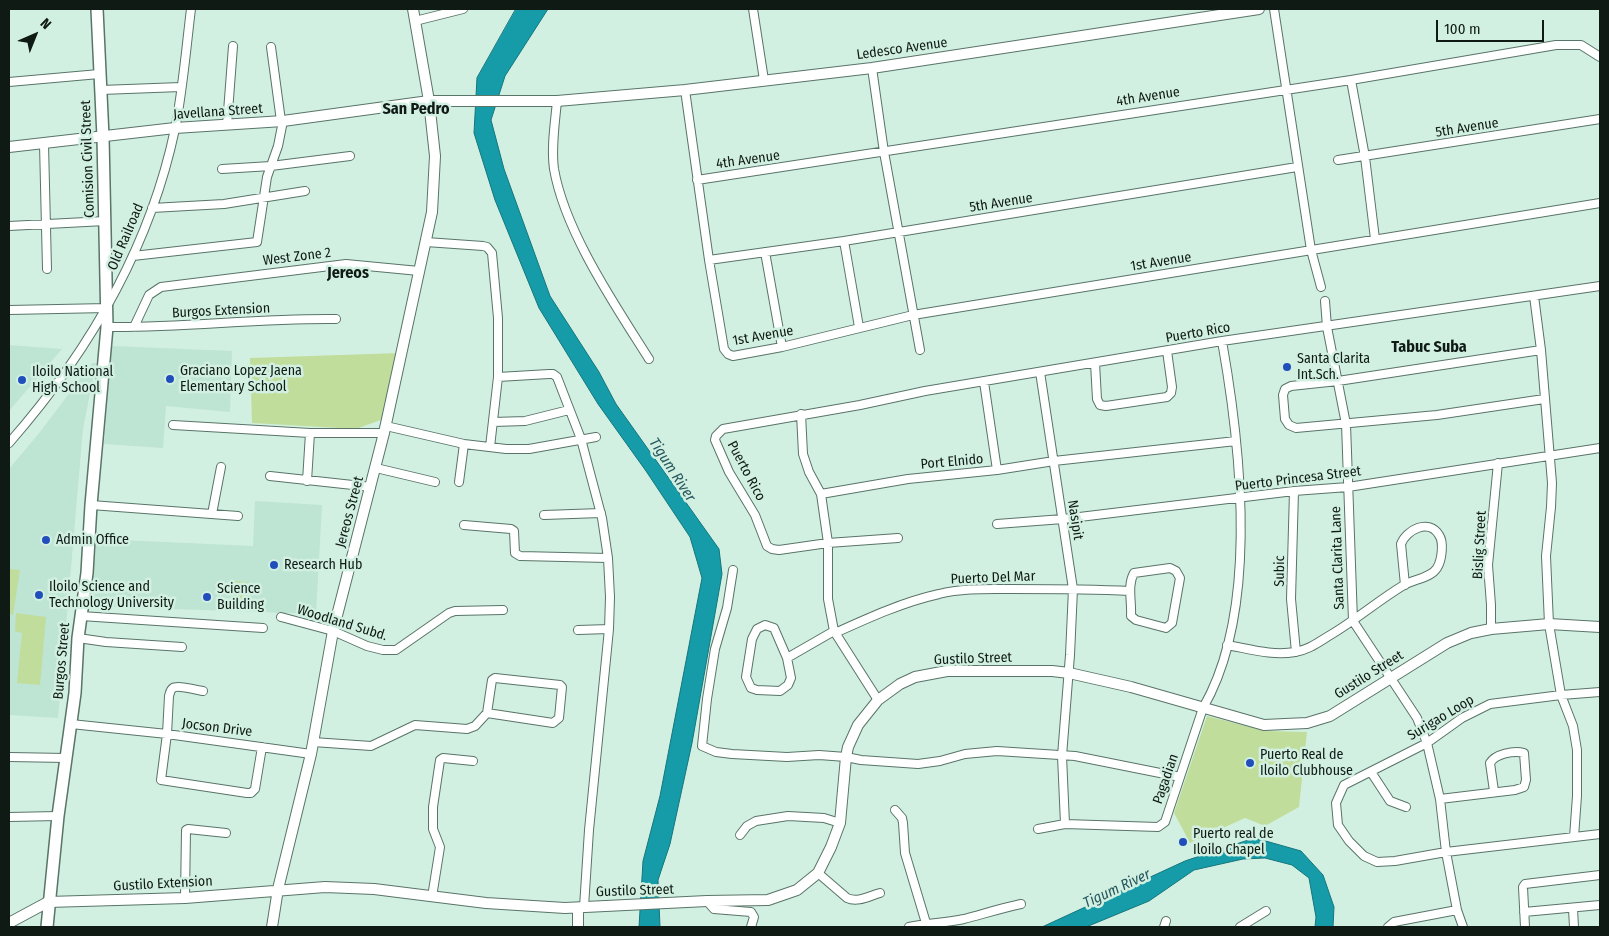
<!DOCTYPE html>
<style>
body{margin:0}
#map{position:relative;width:1609px;height:936px;overflow:hidden;background:#d2f0e2;font-family:"Fira Sans Condensed",sans-serif}
canvas{display:block}
.frame{position:absolute;inset:0;border:10px solid #0f1a15;pointer-events:none}
.north{position:absolute;left:10px;top:10px;width:50px;height:50px;-webkit-text-stroke:4px #d2f0e2;paint-order:stroke;rotate:44deg;font-size:14px;font-weight:700;line-height:20px;text-align:center;color:#0f1a15}
.north::after{content:'';display:block;margin:auto;width:18px;height:22px;background:#0f1a15;clip-path:polygon(50% 0,100% 100%,50% 72%,0 100%)}
.scale{position:absolute;left:1436px;top:20px;width:108px;height:22px;box-sizing:border-box;border:2px solid #0f1a15;border-top:0;padding-left:6px;font-size:15px;line-height:18px;white-space:nowrap;color:#0f1a15;-webkit-text-stroke:4px #d2f0e2;paint-order:stroke}
</style>
<div id="map">
<canvas width="1609" height="936"></canvas>
<div class="frame"></div>
<div class="north">N</div>
<div class="scale">100 m</div>
</div>
<script>
const c = document.querySelector('canvas').getContext('2d');
c.lineJoin = 'round';
function fill(path, color) { c.fillStyle = color; c.fill(path, 'evenodd'); }
function strokePath(path, color, width, dash) { c.strokeStyle = color; c.lineWidth = width; c.lineCap = dash ? 'butt' : 'round'; c.setLineDash(dash || []); c.stroke(path); }
function drawText(font, color, halo, rows, align = 'center') {
  c.font = font + ' "Fira Sans Condensed",sans-serif'; c.lineWidth = 5; c.setLineDash([]); c.textBaseline = 'middle'; c.strokeStyle = halo; c.fillStyle = color; for (const [text, x, y, turn = 0] of rows) {
    c.save(); c.translate(x, y); c.rotate((+turn || 0) * Math.PI / 180); c.textAlign = isNaN(turn) ? turn : align; if (halo) c.strokeText(text, 0, 0); c.fillText(text, 0, 0); c.restore();
  }
}
const built = new Path2D(`
 M 9,345 L 62,349 L 9,411 Z
 M 112,346 L 232,351 L 230,412 L 166,406 L 163,448 L 104,444 Z
 M 92,363 L 96,363 L 83,429 L 58,718 L 9,715 L 9,469 L 40,432 Z
 M 255,501 L 322,505 L 316,614 L 89,606 L 97,539 L 253,546 Z`);
const green = new Path2D(`
 M 400,353 L 389,417 L 356,429 L 252,423 L 250,358 Z
 M 9,569 L 20,570 L 13,615 L 9,614 Z
 M 233,581 L 248,582 L 248,608 L 232,608 Z
 M 16,613 L 46,617 L 40,685 L 17,683 L 22,633 L 15,631 Z
 M 1207,716 L 1265,731 L 1307,732 L 1299,807 L 1265,826 L 1245,818 L 1190,843 L 1174,813 Z`);
const water = new Path2D(`
 M 516,9 L 548,9 L 505,76 L 491,120 L 504,169 L 550,296 L 599,372 L 616,404 L 719,549 L 722,574 L 692,743 L 670,844 L 658,880 L 660,927 L 639,927 L 643,861 L 660,796 L 702,578 L 690,537 L 646,471 L 598,404 L 539,308 L 495,200 L 474,133 L 477,78 Z
 M 1255,838 L 1301,851 L 1323,875 L 1334,907 L 1333,927 L 1315,927 L 1316,917 L 1309,878 L 1292,865 L 1265,858 L 1243,859 L 1194,870 L 1149,901 L 1086,927 L 1042,927 L 1185,861 Z`);
const minor = new Path2D(`
 M 753,9 L 764,80
 M 1274,9 L 1311,250 L 1321,287
 M 415,21 L 463,9
 M 271,47 L 281,121
 M 872,68 L 884,152 L 920,350
 M 1351,80 L 1365,157 L 1375,239
 M 9,82 L 99,74
 M 101,90 L 181,87
 M 685,90 L 709,260 L 724,349 L 728,354 L 733,356 L 782,347 L 913,315 L 1600,203
 M 557,101 C 555,123 551,147 554,169 C 565,232 615,305 649,359
 M 227,125 L 233,46
 M 44,144 L 47,269
 M 1338,160 L 1600,119
 M 222,169 L 271,166 L 350,156
 M 697,180 L 1351,80 L 1556,45 L 1581,45 L 1600,57
 M 152,208 L 224,204 L 305,191
 M 9,226 L 105,221
 M 844,241 L 859,327
 M 426,242 L 483,246 L 487,247 L 492,253 L 498,318 L 498,377 L 490,447
 M 765,252 L 782,347
 M 133,256 L 257,242 L 267,177 L 278,146 L 283,121
 M 709,260 L 844,241 L 1297,167
 M 1534,296 L 1541,350 L 1552,483 L 1551,507 L 1546,556 L 1549,624 L 1561,695 L 1573,726 L 1577,750 L 1577,796 L 1574,837
 M 1325,301 L 1327,327 L 1346,424 L 1353,621 L 1417,718 L 1427,743 L 1440,799 L 1446,852 L 1457,910 L 1463,927
 M 9,310 L 107,308
 M 107,327 C 183,328 259,318 336,319
 M 134,327 L 149,295 L 161,287 L 346,264 L 419,271
 M 1541,350 L 1338,381 L 1291,386 L 1285,389 L 1283,395 L 1285,419 L 1289,425 L 1296,428 L 1437,415 L 1544,399
 M 1095,363 L 1097,399 L 1100,405 L 1106,406 L 1167,397 L 1171,393 L 1172,387 L 1167,351
 M 1040,372 L 1073,589 L 1070,655 L 1062,756 L 1065,824 L 1158,827 L 1165,822 L 1203,708 C 1259,611 1241,448 1222,341
 M 498,377 L 549,374 L 553,374 L 557,377 L 581,439 L 602,518 L 608,558 L 610,597 L 609,629 L 589,830 L 584,907
 M 801,414 L 803,454 L 809,472 L 821,494 L 828,543 L 828,599 L 834,631 L 878,700
 M 493,422 L 525,421 L 569,410
 M 173,425 L 310,433 L 384,433
 M 386,426 L 464,444 L 506,449 L 529,449 L 596,437
 M 9,443 C 88,353 150,247 175,129 C 183,89 186,49 191,9
 M 376,468 L 435,482
 M 997,470 L 1054,461 L 1236,441
 M 270,476 L 371,487
 M 307,481 L 310,433
 M 459,482 L 464,444
 M 1294,491 L 1291,599 L 1296,652
 M 821,494 L 908,479 L 997,470 L 984,382
 M 91,505 L 238,516
 M 212,514 L 221,467
 M 544,515 L 601,513
 M 997,524 L 1063,519 L 1294,491 L 1348,487 L 1600,448
 M 464,525 L 511,529 L 514,531 L 515,553 L 520,556 L 608,558
 M 898,538 L 828,543 L 779,550 L 772,549 L 767,546 L 755,515 L 729,472 L 715,440 L 716,436 L 723,429 L 860,405 L 925,391 L 1222,341 L 1600,286
 M 1170,568 L 1176,571 L 1180,578 L 1172,623 L 1166,628 L 1136,620 L 1131,616 C 1132,602 1127,585 1134,573 Z
 M 733,570 L 727,608 L 715,649 L 707,699 L 702,746 L 716,752 L 732,754 L 787,757 L 819,755 L 846,757 L 861,760 L 918,764 L 940,761 L 965,754 L 997,751 L 1075,756 L 1180,777
 M 81,616 L 263,628
 M 281,617 L 333,631 L 367,646 L 383,650 L 396,650 L 449,613 L 455,611 L 503,610
 M 1491,629 L 1491,605 L 1488,565 L 1498,463
 M 578,630 L 609,629
 M 835,633 C 868,618 903,602 939,594 C 962,588 987,589 1011,589 C 1051,589 1090,589 1130,591
 M 78,638 L 106,642 L 182,647
 M 1227,645 C 1250,649 1272,656 1295,652 C 1309,650 1320,641 1332,634 C 1357,619 1379,600 1404,585 C 1414,579 1431,578 1437,568 C 1442,560 1444,542 1439,535 C 1429,518 1406,530 1401,544 L 1405,585
 M 787,658 L 774,628 L 765,625 L 757,629 L 752,639 L 746,677 L 751,688 L 757,690 L 780,691 L 788,685 L 791,678 L 787,658 L 834,631
 M 203,691 C 197,690 177,685 173,688 C 170,690 170,693 169,696 L 167,734 L 311,754
 M 1600,692 L 1561,695 L 1490,704 L 1462,718 L 1427,743 L 1344,785 L 1336,803 L 1338,825 L 1349,841 L 1364,856 L 1377,862 L 1395,861 L 1446,852 L 1600,834
 M 71,724 L 167,734 L 161,780 L 247,793 L 251,793 L 255,789 L 262,747
 M 313,742 L 371,746 L 415,725 L 467,729 L 475,726 L 487,713 L 492,680 L 495,678 L 560,685 L 562,687 L 559,718 L 553,723 L 487,713
 M 9,757 L 66,758
 M 1371,772 L 1390,801 L 1406,807
 M 1440,799 L 1515,790 L 1524,787 L 1526,780 L 1524,753 C 1514,750 1495,754 1490,763 L 1494,791
 M 895,810 L 902,818 L 903,823 L 905,853 L 926,923
 M 9,817 L 58,816
 M 1038,829 L 1065,824
 M 740,835 L 747,826 L 756,821 L 788,816 L 824,818 L 840,823
 M 818,873 L 847,898 C 858,903 869,896 880,893
 M 432,897 L 440,847 L 433,829 L 433,807 L 440,760 L 443,758 L 473,761
 M 185,898 L 186,830 L 188,829 L 226,833
 M 707,901 L 714,909 L 751,912 L 754,917 L 751,927
 M 1573,909 L 1574,927
 M 1524,912 L 1600,905
 M 909,927 C 927,923 945,923 964,919 C 983,914 1002,908 1021,904
 M 1164,927 L 1166,921
 M 1240,927 L 1266,911
 M 1388,927 L 1394,922 L 1457,910
 M 1525,927 L 1523,887 L 1525,884 L 1600,875`);
const tertiary = new Path2D(`
 M 9,147 L 175,128 L 283,121 L 429,101 L 557,101 L 685,90 L 872,68 L 1259,9
 M 9,923 L 48,902 L 185,898 L 325,887 L 374,889 L 486,903 L 565,908 L 707,901 L 768,900 L 797,890 L 818,873 L 831,847 L 840,823 L 846,757 L 848,747 L 858,725 L 878,700 L 900,684 L 915,677 L 947,671 L 1052,671 L 1069,673 L 1131,687 L 1264,725 L 1307,723 L 1330,716 L 1447,643 L 1471,633 L 1491,629 L 1549,624 L 1600,627
 M 272,927 L 278,889 L 311,754 L 333,631 L 384,433 L 432,212 L 435,156 L 429,101 L 413,9
 M 578,927 L 578,908`);
const secondary = new Path2D(`
 M 47,927 L 58,816 L 75,693 L 78,638 L 87,573 L 91,505 L 107,327 L 103,137 L 97,9`);
const markers = [
 [1287,367,5,"#204fbc"],
 [170,379,5,"#204fbc"],
 [22,380,5,"#204fbc"],
 [46,540,5,"#204fbc"],
 [274,565,5,"#204fbc"],
 [39,595,5,"#204fbc"],
 [207,597,5,"#204fbc"],
 [1250,763,5,"#204fbc"],
 [1183,842,5,"#204fbc"]
];
const streetNames = [
 ["Ledesco Avenue",902,49,-8],
 ["4th Avenue",1148,97,-9],
 ["Javellana Street",218,112,-4],
 ["5th Avenue",1467,128,-9],
 ["Comision Civil Street",88,159,-92],
 ["4th Avenue",748,160,-8],
 ["5th Avenue",1001,203,-9],
 ["Old Railroad",126,237,-67],
 ["West Zone 2",297,257,-7],
 ["1st Avenue",1161,262,-9],
 ["Burgos Extension",221,311,-3],
 ["Puerto Rico",1198,333,-10],
 ["1st Avenue",763,336,-10],
 ["Port Elnido",952,462,-5],
 ["Puerto Rico",746,471,62],
 ["Puerto Princesa Street",1298,479,-7],
 ["Jereos Street",350,512,-75],
 ["Nasipit",1075,520,81],
 ["Bislig Street",1480,545,-87],
 ["Santa Clarita Lane",1338,558,-92],
 ["Subic",1280,571,-89],
 ["Puerto Del Mar",993,578,-2],
 ["Woodland Subd.",342,623,17],
 ["Gustilo Street",973,659,-2],
 ["Burgos Street",62,661,-85],
 ["Gustilo Street",1369,675,-32],
 ["Surigao Loop",1441,718,-31],
 ["Jocson Drive",217,728,7],
 ["Pagadian",1166,779,-71],
 ["Gustilo Extension",163,884,-3],
 ["Gustilo Street",635,891,-2]
];
const poiNames = [
 ["Santa Clarita",1297,359],
 ["Int.Sch.",1297,375],
 ["Graciano Lopez Jaena",180,371],
 ["Elementary School",180,387],
 ["Iloilo National",32,372],
 ["High School",32,388],
 ["Admin Office",56,540],
 ["Research Hub",284,565],
 ["Iloilo Science and",49,587],
 ["Technology University",49,603],
 ["Science",217,589],
 ["Building",217,605],
 ["Puerto Real de",1260,755],
 ["Iloilo Clubhouse",1260,771],
 ["Puerto real de",1193,834],
 ["Iloilo Chapel",1193,850]
];
const waterNames = [
 ["Tigum River",672,470,57],
 ["Tigum River",1117,889,-25]
];
const quarterNames = [
 ["San Pedro",416,110],
 ["Jereos",348,274],
 ["Tabuc Suba",1429,348]
];
fill(built, '#bee4d3');
fill(green, '#c1dd9c');
fill(water, '#169ca8');
strokePath(water, '#14757c', 1);
strokePath(minor, '#597468', 10);
strokePath(tertiary, '#597468', 12);
strokePath(secondary, '#597468', 14);
strokePath(minor, '#fff', 8);
strokePath(tertiary, '#fff', 10);
strokePath(secondary, '#fff', 11);
for (const [x, y, r, color] of markers) { const dot = new Path2D(); dot.arc(x, y, r, 0, 2 * Math.PI); c.fillStyle = color; c.fill(dot); strokePath(dot, '#d2f0e2', 2); }
drawText('14px', '#0f1a15', '#d2f0e2', streetNames);
drawText('14px', '#0f1a15', '#d2f0e2', poiNames, 'left');
drawText('italic 15px', '#27585e', '#d2f0e2', waterNames);
drawText('bold 16px', '#0f1a15', '#d2f0e2', quarterNames);
</script>
